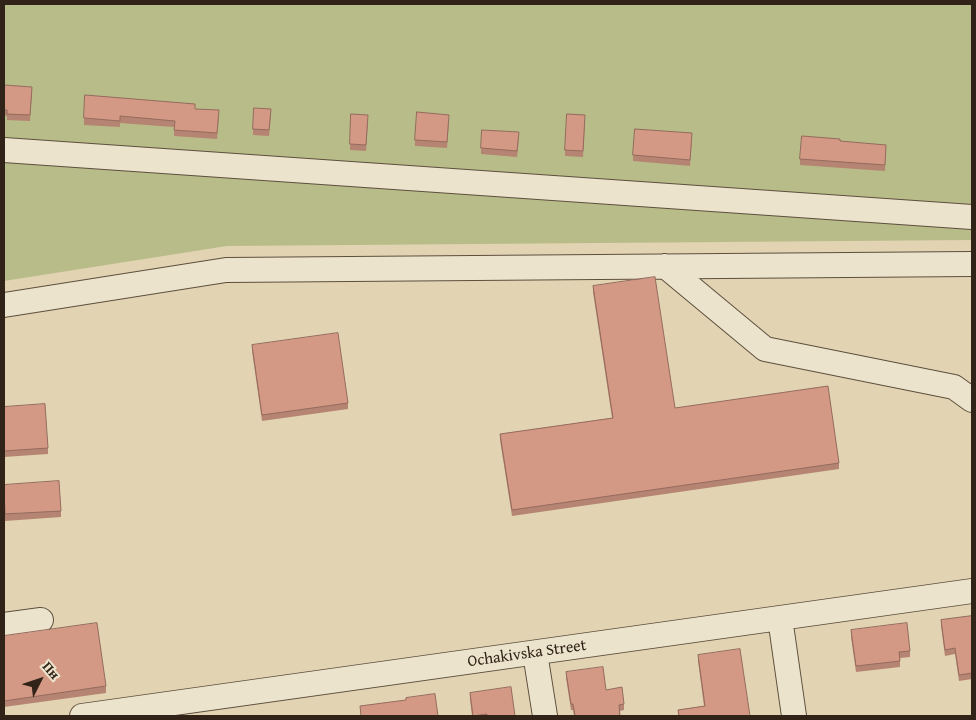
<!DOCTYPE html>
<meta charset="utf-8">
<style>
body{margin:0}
#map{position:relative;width:976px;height:720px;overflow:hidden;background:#e2d4b2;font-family:"Gentium Book Plus",serif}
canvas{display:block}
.frame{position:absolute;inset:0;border:5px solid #312317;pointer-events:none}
.north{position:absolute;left:15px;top:655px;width:50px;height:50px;-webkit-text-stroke:4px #ece3cd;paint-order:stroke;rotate:49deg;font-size:14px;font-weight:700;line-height:20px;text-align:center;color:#312317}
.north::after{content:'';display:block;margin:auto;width:18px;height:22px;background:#312317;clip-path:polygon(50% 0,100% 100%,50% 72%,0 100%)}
</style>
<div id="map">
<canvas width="976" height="720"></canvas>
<div class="frame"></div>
<div class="north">Пн</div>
</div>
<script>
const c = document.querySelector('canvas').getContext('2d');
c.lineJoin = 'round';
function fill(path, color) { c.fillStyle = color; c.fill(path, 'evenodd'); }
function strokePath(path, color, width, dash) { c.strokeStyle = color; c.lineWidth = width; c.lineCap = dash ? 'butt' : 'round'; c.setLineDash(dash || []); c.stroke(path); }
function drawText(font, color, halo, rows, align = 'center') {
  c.font = font + ' "Gentium Book Plus",serif'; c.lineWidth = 4; c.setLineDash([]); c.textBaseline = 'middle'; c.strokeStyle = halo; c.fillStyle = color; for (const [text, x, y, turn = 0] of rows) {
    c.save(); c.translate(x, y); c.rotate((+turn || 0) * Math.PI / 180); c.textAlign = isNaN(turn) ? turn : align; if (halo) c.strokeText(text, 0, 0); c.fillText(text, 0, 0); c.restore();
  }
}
const green = new Path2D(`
 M 4,4 L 972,4 L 972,240 L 227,246 L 4,281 Z`);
const minor = new Path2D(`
 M 4,150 L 972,217
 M 665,266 L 765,349 L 954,387 L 972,400
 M 4,305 L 226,270 L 972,264
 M 780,618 L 794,716
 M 4,625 L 41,620
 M 535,653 L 545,716
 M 82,716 L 972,591`);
const wall = new Path2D(`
 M 4,85 L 32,93 L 30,121 L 7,120 L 7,116 L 4,116 Z
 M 195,109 L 219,116 L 217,139 L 174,136 L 174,127 L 120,123 L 120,127 L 84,125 L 84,118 Z
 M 271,115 L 269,136 L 253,135 L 253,129 Z
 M 368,121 L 366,151 L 350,150 L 350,144 Z
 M 449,121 L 447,148 L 415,146 L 415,140 Z
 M 585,121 L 583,157 L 565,156 L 565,150 Z
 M 519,138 L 517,157 L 481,154 L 481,148 Z
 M 692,139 L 690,166 L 633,161 L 633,155 Z
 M 886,145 L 885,171 L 800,165 L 800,159 Z
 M 593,286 L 675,408 L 839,463 L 839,469 L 512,516 L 500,440 L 500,434 L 612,418 L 593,292 Z
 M 252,345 L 348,403 L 348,409 L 262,421 L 252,351 Z
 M 4,407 L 48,448 L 48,454 L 4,457 Z
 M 4,485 L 61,511 L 61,517 L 5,521 L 4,505 Z
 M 972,616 L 972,679 L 959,681 L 955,654 L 945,656 L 941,626 L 941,620 Z
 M 851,630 L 910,651 L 910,657 L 900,658 L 900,667 L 856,672 L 851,637 Z
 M 4,636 L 106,686 L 106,693 L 4,707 Z
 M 698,655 L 750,716 L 678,716 L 678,710 L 704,706 L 698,661 Z
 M 566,672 L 606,690 L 624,704 L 624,710 L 620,711 L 620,716 L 574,716 L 573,710 L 571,710 L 566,678 Z
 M 470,693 L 515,716 L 472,716 L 470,699 Z`);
const building = new Path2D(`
 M 4,85 L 32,87 L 30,115 L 7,114 L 7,110 L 4,110 Z
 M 85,95 L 195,104 L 195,109 L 219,110 L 217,133 L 174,130 L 175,121 L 120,116 L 120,121 L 84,118 Z
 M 254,108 L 271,109 L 269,130 L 253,129 Z
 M 417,112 L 449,115 L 447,142 L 415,140 Z
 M 351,114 L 368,115 L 366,145 L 350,144 Z
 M 567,114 L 585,115 L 583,151 L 565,150 Z
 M 635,129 L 692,133 L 690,160 L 633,155 Z
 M 482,130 L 519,132 L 517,151 L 481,148 Z
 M 802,136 L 840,139 L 840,141 L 886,145 L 885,165 L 800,159 Z
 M 655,277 L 675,408 L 828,386 L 839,463 L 512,510 L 500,434 L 613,418 L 593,286 Z
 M 338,333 L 348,403 L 262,415 L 252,345 Z
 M 45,404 L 48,448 L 4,451 L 4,407 Z
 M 59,481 L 61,511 L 5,514 L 4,485 Z
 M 972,616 L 972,673 L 959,675 L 955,648 L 945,650 L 941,620 Z
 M 97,623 L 106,686 L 4,701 L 4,636 Z
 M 907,623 L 910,651 L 899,652 L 900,661 L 856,666 L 851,630 Z
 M 740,649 L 750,716 L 679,716 L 678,710 L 705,706 L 698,655 Z
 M 603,667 L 606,690 L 622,687 L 624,704 L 619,705 L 620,716 L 575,716 L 573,704 L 571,704 L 566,672 Z
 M 511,687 L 515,716 L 487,716 L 487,714 L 473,716 L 470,693 Z
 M 435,694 L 438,716 L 361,716 L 360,706 L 406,700 L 406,698 Z`);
const streetNames = [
 ["Ochakivska Street",527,654,-8]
];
fill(green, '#b8bc89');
strokePath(minor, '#5d4f3e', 26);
strokePath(minor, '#ece3cd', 24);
fill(wall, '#b68472');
fill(building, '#d49985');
strokePath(building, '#946b5d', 1);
drawText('16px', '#312317', '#ece3cd', streetNames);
</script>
